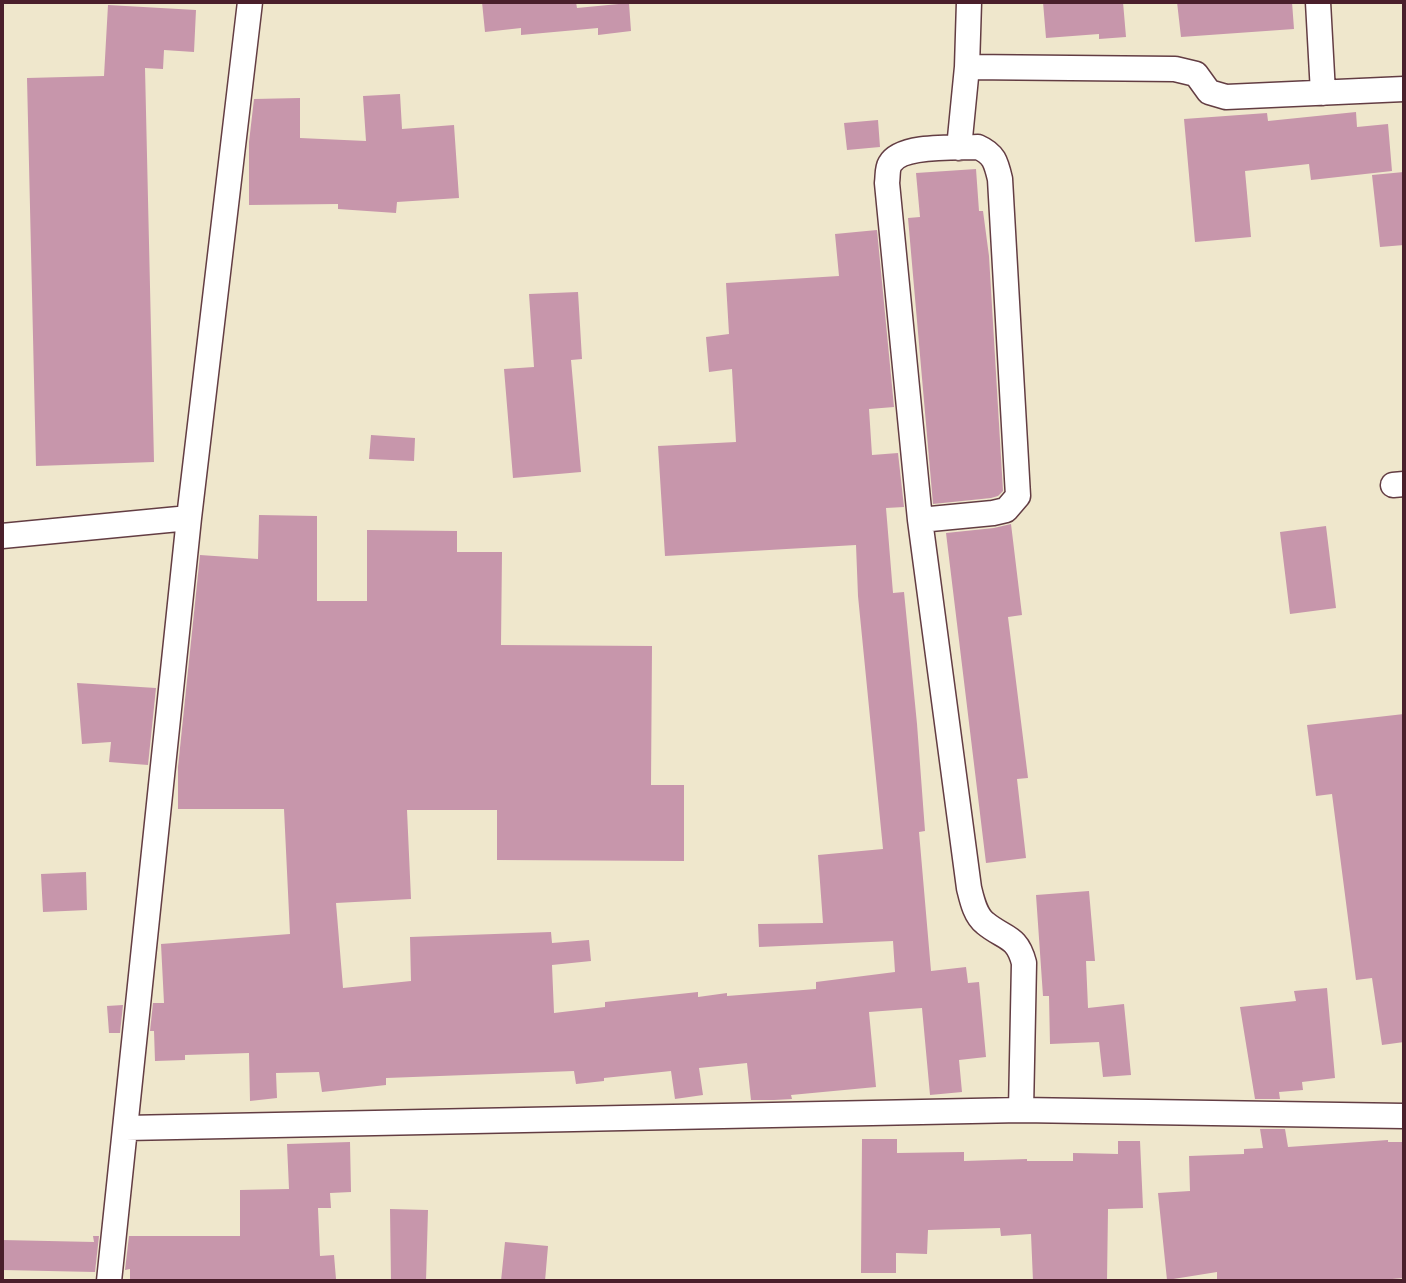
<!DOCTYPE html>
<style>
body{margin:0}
#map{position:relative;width:1406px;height:1283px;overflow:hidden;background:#efe7cc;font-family:"IM FELL DW Pica",serif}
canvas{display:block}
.frame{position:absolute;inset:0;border:4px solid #4a1f2b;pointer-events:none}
</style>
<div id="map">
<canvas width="1406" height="1283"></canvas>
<div class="frame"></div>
</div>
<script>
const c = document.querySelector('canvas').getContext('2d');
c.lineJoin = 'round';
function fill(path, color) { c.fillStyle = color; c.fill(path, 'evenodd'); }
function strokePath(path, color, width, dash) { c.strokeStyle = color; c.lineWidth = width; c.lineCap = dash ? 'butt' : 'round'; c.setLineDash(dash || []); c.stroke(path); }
const building = new Path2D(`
 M 482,2 L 576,2 L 577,8 L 629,3 L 631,31 L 598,35 L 598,28 L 521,35 L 521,28 L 485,32 Z
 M 1043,2 L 1123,2 L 1126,37 L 1099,39 L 1099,34 L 1046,38 Z
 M 1177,2 L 1292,2 L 1294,29 L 1181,37 Z
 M 108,5 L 196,10 L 194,52 L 164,50 L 163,69 L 145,68 L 154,462 L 36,466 L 27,78 L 104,76 Z
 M 400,94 L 402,129 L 454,125 L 459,198 L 397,202 L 396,213 L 338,209 L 338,204 L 249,205 L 249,142 L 254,99 L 300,98 L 300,138 L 366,141 L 363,96 Z
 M 1356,112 L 1357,127 L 1388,124 L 1392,171 L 1311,180 L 1309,164 L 1245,171 L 1251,237 L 1195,242 L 1184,119 L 1267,113 L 1268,121 Z
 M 878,120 L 880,147 L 847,150 L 844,123 Z
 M 976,169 L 979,211 L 983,211 L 989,256 L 1003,491 L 998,496 L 991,498 L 933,504 L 908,218 L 920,217 L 916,173 Z
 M 1404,172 L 1404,245 L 1380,247 L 1372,175 Z
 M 877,230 L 894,407 L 869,409 L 872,455 L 898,453 L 904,507 L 886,508 L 893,593 L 904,592 L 917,724 L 925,831 L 919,832 L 931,971 L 966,967 L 968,983 L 979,982 L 986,1057 L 959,1060 L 962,1092 L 930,1095 L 922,1008 L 869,1012 L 876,1087 L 791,1095 L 792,1099 L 774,1100 L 751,1100 L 747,1063 L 699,1068 L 703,1095 L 675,1099 L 671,1071 L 604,1078 L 604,1081 L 576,1084 L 574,1071 L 386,1078 L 386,1085 L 322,1092 L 319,1072 L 276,1073 L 277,1098 L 250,1101 L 249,1053 L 185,1055 L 185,1060 L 155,1061 L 154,1031 L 150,1031 L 153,1003 L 164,1003 L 161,944 L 290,934 L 284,809 L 178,809 L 178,767 L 200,555 L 258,559 L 259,515 L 317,516 L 317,601 L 367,601 L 367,530 L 457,531 L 457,552 L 502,552 L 501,645 L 652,646 L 651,785 L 684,785 L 684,861 L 497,860 L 497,810 L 407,810 L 411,899 L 336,903 L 343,988 L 411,981 L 410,937 L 551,932 L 552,943 L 589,940 L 591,961 L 552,965 L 554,1013 L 605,1007 L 605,1002 L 698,992 L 698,997 L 727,993 L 727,996 L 816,989 L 816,982 L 895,972 L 893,941 L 759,947 L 758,924 L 823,923 L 818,855 L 883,849 L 858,596 L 856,545 L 665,556 L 658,446 L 736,442 L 732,369 L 709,372 L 706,337 L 729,334 L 726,283 L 839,276 L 835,234 Z
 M 578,292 L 582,359 L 571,360 L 581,472 L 513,478 L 504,369 L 534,367 L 529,294 Z
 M 371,435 L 415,438 L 414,461 L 369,459 Z
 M 1011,524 L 1022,615 L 1008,617 L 1028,778 L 1017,779 L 1026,858 L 986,863 L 946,533 L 994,528 Z
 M 1326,526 L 1336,608 L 1290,614 L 1280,532 Z
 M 77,683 L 156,688 L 148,765 L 109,762 L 111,742 L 82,744 Z
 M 1404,714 L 1404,1042 L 1382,1045 L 1372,978 L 1356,980 L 1332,794 L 1316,796 L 1307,725 Z
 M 86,872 L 87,910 L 43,912 L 41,874 Z
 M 1089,891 L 1095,961 L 1086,961 L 1088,1008 L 1124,1004 L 1131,1075 L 1103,1077 L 1099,1042 L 1050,1044 L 1049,996 L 1043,996 L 1036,895 Z
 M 1327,988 L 1335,1078 L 1302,1082 L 1303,1090 L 1279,1092 L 1280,1099 L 1255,1099 L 1240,1007 L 1296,1001 L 1294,991 Z
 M 123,1005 L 120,1033 L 109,1033 L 107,1006 Z
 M 1260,1129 L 1285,1129 L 1288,1147 L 1388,1140 L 1388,1142 L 1404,1142 L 1404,1278 L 1369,1281 L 1217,1281 L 1217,1272 L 1167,1280 L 1158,1193 L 1190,1191 L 1189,1156 L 1244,1154 L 1244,1149 L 1263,1148 Z
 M 862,1139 L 897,1139 L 897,1153 L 964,1152 L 964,1161 L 1027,1159 L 1027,1161 L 1073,1161 L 1073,1153 L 1118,1154 L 1118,1141 L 1140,1141 L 1143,1208 L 1108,1209 L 1107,1281 L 1033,1281 L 1031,1234 L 1001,1236 L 1000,1228 L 928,1230 L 927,1254 L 896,1253 L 896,1273 L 861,1273 Z
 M 350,1142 L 351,1192 L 330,1193 L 331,1208 L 318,1208 L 320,1256 L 334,1255 L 336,1279 L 130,1281 L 130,1269 L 125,1270 L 129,1236 L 240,1236 L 240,1190 L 289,1189 L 287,1144 Z
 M 390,1209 L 428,1210 L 426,1281 L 391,1281 Z
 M 93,1236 L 99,1236 L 95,1272 L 2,1270 L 2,1240 L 94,1242 Z
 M 505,1242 L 548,1246 L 545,1281 L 501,1281 Z`);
const street = new Path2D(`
 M 1318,2 L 1323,93
 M 967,67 L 969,2
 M 959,148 L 967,67 L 1175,69 L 1196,74 L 1209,92 L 1226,97 L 1404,89
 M 1393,485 L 1404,484
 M 920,520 L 993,513 L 1006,510 L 1018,496 L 1000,179 C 996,162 994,154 978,147 C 957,148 901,144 890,164 C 887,169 888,176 887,183 L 920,520 L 969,888 C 972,900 975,915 985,923 C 1004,939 1017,935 1024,963 L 1021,1110
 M 2,536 L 189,518
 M 126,1128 L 1021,1110 L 1404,1116
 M 109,1281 L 189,518 L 250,2`);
fill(building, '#c796ab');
strokePath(street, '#633d43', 27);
strokePath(street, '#fff', 24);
</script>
